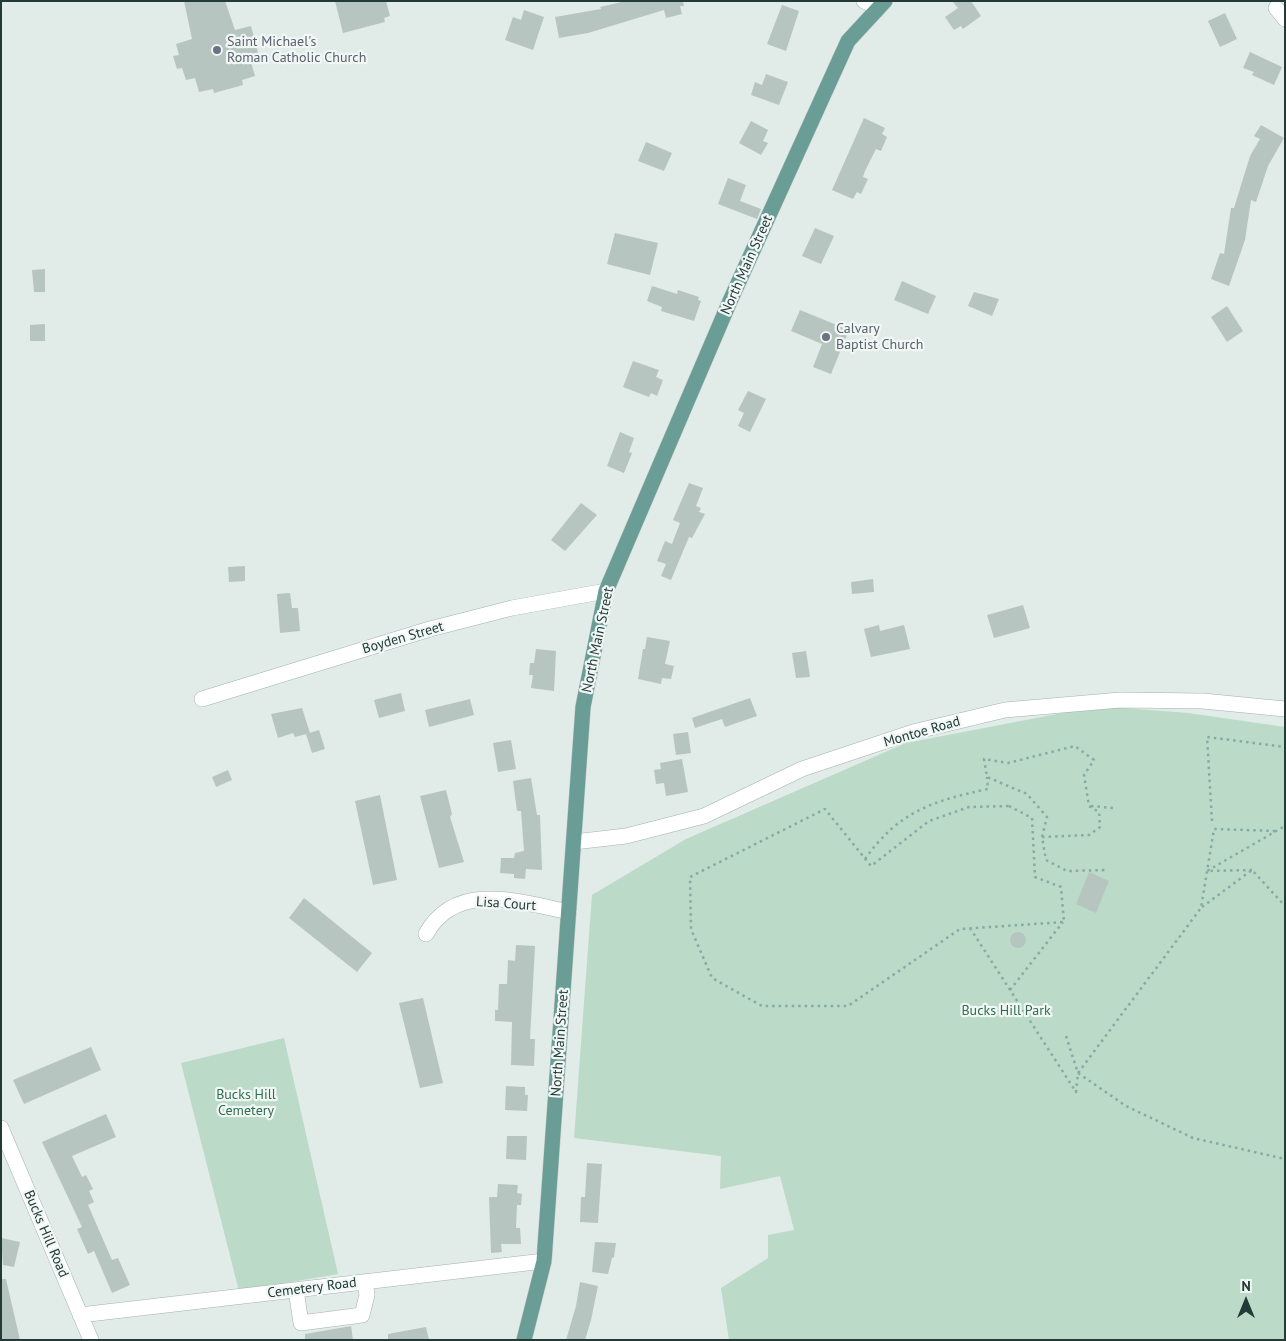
<!DOCTYPE html>
<style>
body{margin:0}
#map{position:relative;width:1286px;height:1341px;overflow:hidden;background:#e1ebe8;font-family:"PT Sans",sans-serif}
canvas{display:block}
.frame{position:absolute;inset:0;border:2px solid #233a37;pointer-events:none}
.north{position:absolute;left:1221px;top:1276px;width:50px;height:50px;-webkit-text-stroke:4px #f1f7f5;paint-order:stroke;rotate:0deg;font-size:14px;font-weight:700;line-height:20px;text-align:center;color:#233a37}
.north::after{content:'';display:block;margin:auto;width:18px;height:22px;background:#233a37;clip-path:polygon(50% 0,100% 100%,50% 72%,0 100%)}
</style>
<div id="map">
<canvas width="1286" height="1341"></canvas>
<div class="frame"></div>
<div class="north">N</div>
</div>
<script>
const c = document.querySelector('canvas').getContext('2d');
c.lineJoin = 'round';
function fill(path, color) { c.fillStyle = color; c.fill(path, 'evenodd'); }
function strokePath(path, color, width, dash) { c.strokeStyle = color; c.lineWidth = width; c.lineCap = dash ? 'butt' : 'round'; c.setLineDash(dash || []); c.stroke(path); }
function drawText(font, color, halo, rows, align = 'center') {
  c.font = font + ' "PT Sans",sans-serif'; c.lineWidth = 4.5; c.setLineDash([]); c.textBaseline = 'middle'; c.strokeStyle = halo; c.fillStyle = color; for (const [text, x, y, turn = 0] of rows) {
    c.save(); c.translate(x, y); c.rotate((+turn || 0) * Math.PI / 180); c.textAlign = isNaN(turn) ? turn : align; if (halo) c.strokeText(text, 0, 0); c.fillText(text, 0, 0); c.restore();
  }
}
const green = new Path2D(`
 M 1099,706 L 1188,713 L 1285,727 L 1285,1340 L 729,1340 L 721,1288 L 768,1258 L 768,1235 L 794,1230 L 780,1176 L 720,1189 L 721,1156 L 574,1138 L 592,895 L 686,839 L 906,743 Z
 M 284,1038 L 338,1274 L 239,1291 L 181,1063 Z`);
const building = new Path2D(`
 M 184,1 L 225,1 L 235,30 L 251,26 L 260,60 L 251,62 L 255,76 L 242,80 L 243,85 L 214,93 L 213,89 L 199,92 L 195,78 L 186,80 L 182,68 L 177,69 L 173,56 L 179,55 L 176,44 L 192,39 Z
 M 335,1 L 386,1 L 390,16 L 384,18 L 385,22 L 343,33 Z
 M 626,1 L 683,1 L 684,6 L 680,6 L 682,14 L 666,18 L 664,10 L 588,33 L 559,38 L 555,17 L 601,9 L 600,7 Z
 M 952,1 L 971,1 L 981,16 L 963,29 L 961,26 L 954,30 L 945,17 L 958,8 Z
 M 782,5 L 799,11 L 786,51 L 767,44 Z
 M 524,10 L 544,17 L 533,50 L 505,40 L 513,17 L 521,20 Z
 M 1225,13 L 1237,39 L 1220,47 L 1208,21 Z
 M 1250,52 L 1282,67 L 1274,85 L 1252,75 L 1254,72 L 1243,68 Z
 M 766,74 L 788,82 L 779,105 L 751,95 L 755,82 L 762,85 Z
 M 864,118 L 885,128 L 882,134 L 887,137 L 881,151 L 876,149 L 865,171 L 863,177 L 868,179 L 861,194 L 857,192 L 853,199 L 832,190 Z
 M 751,121 L 768,130 L 763,141 L 768,143 L 761,155 L 739,143 Z
 M 1261,125 L 1284,138 L 1268,166 L 1256,202 L 1251,200 L 1245,240 L 1229,286 L 1211,279 L 1220,253 L 1224,254 L 1231,208 L 1234,208 L 1250,156 L 1260,139 L 1254,136 Z
 M 646,142 L 672,153 L 664,171 L 638,161 Z
 M 728,178 L 746,185 L 740,201 L 761,209 L 757,219 L 718,204 Z
 M 815,228 L 834,236 L 821,264 L 802,256 Z
 M 615,233 L 658,243 L 650,275 L 607,264 Z
 M 45,269 L 45,292 L 34,292 L 32,270 Z
 M 902,281 L 936,296 L 928,314 L 894,300 Z
 M 652,286 L 677,294 L 678,290 L 699,297 L 698,300 L 701,301 L 694,321 L 661,311 L 662,307 L 647,301 Z
 M 974,292 L 999,299 L 992,316 L 968,306 Z
 M 1227,306 L 1243,331 L 1227,342 L 1211,317 Z
 M 800,310 L 849,330 L 831,374 L 813,367 L 822,344 L 791,331 Z
 M 45,324 L 45,341 L 30,341 L 30,325 Z
 M 633,361 L 659,370 L 656,377 L 663,380 L 657,396 L 651,393 L 649,397 L 623,387 Z
 M 748,391 L 766,399 L 750,432 L 738,426 L 744,413 L 738,410 Z
 M 620,432 L 634,438 L 629,452 L 632,453 L 624,473 L 607,466 Z
 M 689,483 L 703,488 L 696,506 L 701,508 L 699,512 L 705,514 L 692,538 L 689,537 L 671,580 L 661,576 L 666,564 L 657,561 L 665,541 L 672,544 L 680,523 L 673,520 Z
 M 581,503 L 597,515 L 565,551 L 551,540 Z
 M 245,566 L 245,581 L 229,582 L 228,567 Z
 M 873,579 L 874,592 L 852,594 L 851,582 Z
 M 290,593 L 292,608 L 298,608 L 300,631 L 280,633 L 277,594 Z
 M 1023,605 L 1030,628 L 994,638 L 987,615 Z
 M 879,625 L 880,631 L 904,625 L 910,649 L 871,657 L 864,629 Z
 M 647,637 L 670,641 L 665,664 L 674,666 L 671,679 L 662,678 L 661,684 L 638,679 L 643,649 L 645,649 Z
 M 536,649 L 556,651 L 554,691 L 531,688 L 533,675 L 529,675 L 530,663 L 534,663 Z
 M 806,651 L 810,677 L 796,678 L 792,653 Z
 M 401,693 L 405,711 L 379,718 L 374,700 Z
 M 750,698 L 757,716 L 725,727 L 722,719 L 695,728 L 692,718 Z
 M 470,699 L 474,715 L 429,727 L 425,710 Z
 M 302,708 L 310,733 L 295,737 L 293,733 L 278,738 L 271,714 Z
 M 319,730 L 325,749 L 312,753 L 306,734 Z
 M 688,732 L 691,753 L 676,755 L 673,734 Z
 M 511,740 L 516,769 L 498,772 L 493,743 Z
 M 682,759 L 688,792 L 666,796 L 664,783 L 656,784 L 654,770 L 661,769 L 660,763 Z
 M 228,770 L 232,780 L 216,787 L 212,777 Z
 M 531,778 L 537,815 L 540,815 L 542,870 L 526,869 L 525,879 L 514,878 L 514,874 L 500,873 L 501,858 L 514,858 L 515,853 L 524,851 L 521,811 L 517,811 L 513,781 Z
 M 446,790 L 452,814 L 450,817 L 464,862 L 439,868 L 420,796 Z
 M 380,795 L 397,880 L 373,885 L 355,801 Z
 M 1089,872 L 1109,881 L 1096,913 L 1076,904 Z
 M 304,898 L 372,953 L 357,972 L 289,918 Z
 M1010 940a8 8 0 1 1 16 0a8 8 0 1 1-16 0Z
 M 516,945 L 535,946 L 530,1039 L 535,1039 L 534,1066 L 511,1065 L 512,1022 L 495,1021 L 495,1010 L 498,1010 L 499,984 L 507,984 L 508,960 L 515,961 Z
 M 423,998 L 443,1083 L 420,1088 L 399,1003 Z
 M 91,1047 L 101,1070 L 24,1104 L 13,1080 Z
 M 506,1086 L 525,1087 L 525,1095 L 528,1095 L 527,1111 L 505,1110 Z
 M 106,1114 L 116,1137 L 72,1156 L 82,1177 L 86,1175 L 93,1189 L 89,1191 L 94,1202 L 88,1205 L 112,1260 L 118,1258 L 130,1285 L 112,1293 L 94,1251 L 88,1254 L 77,1229 L 82,1227 L 42,1142 Z
 M 507,1136 L 527,1136 L 526,1160 L 506,1159 Z
 M 587,1163 L 602,1164 L 598,1223 L 580,1222 L 581,1197 L 585,1197 Z
 M 498,1184 L 518,1185 L 517,1193 L 522,1194 L 521,1205 L 517,1205 L 516,1228 L 520,1228 L 521,1244 L 501,1244 L 502,1252 L 491,1253 L 489,1197 L 497,1197 Z
 M 1,1238 L 20,1242 L 14,1267 L 3,1265 Z
 M 595,1242 L 616,1243 L 614,1257 L 612,1258 L 608,1274 L 592,1272 Z
 M 1,1279 L 6,1279 L 20,1340 L 1,1340 Z
 M 580,1282 L 598,1286 L 591,1320 L 585,1340 L 566,1340 L 576,1306 Z
 M 351,1326 L 353,1340 L 305,1340 L 305,1334 Z
 M 426,1327 L 429,1340 L 388,1340 L 388,1334 Z`);
const path = new Path2D(`
 M 1009,806 L 1032,818 L 1035,877 L 1061,887 L 1064,922 L 960,929 L 848,1006 L 762,1006 L 712,978 L 691,929 L 690,877 L 825,809 L 871,866 L 929,821 L 969,807 Z
 M 1091,806 L 1113,808
 M 1212,821 L 1207,737 L 1285,747
 M 1042,837 L 1047,817 L 1027,794 L 987,777 L 984,759 L 1008,763 L 1075,746 L 1094,760 L 1084,775 L 1089,806 L 1099,812 L 1100,827 L 1089,835 L 1042,837 L 1046,860 L 1067,871 L 1107,870
 M 865,859 C 899,811 933,801 988,789 L 987,777
 M 1252,870 L 1207,871 L 1285,826
 M 1202,907 L 1252,870 L 1285,906
 M 970,928 L 1076,1092 L 1078,1073 L 1201,908 L 1214,829 L 1276,831
 M 1010,990 L 1063,922
 M 1066,1036 L 1078,1073 L 1126,1106 L 1193,1138 L 1285,1159`);
const minor = new Path2D(`
 M 864,1 L 878,7
 M 1276,8 L 1285,19
 M 202,699 L 430,629 L 512,608 L 606,591
 M 574,842 L 626,836 L 704,816 L 802,769 L 913,732 L 1005,710 L 1120,700 L 1203,701 L 1285,709
 M 426,934 C 456,880 520,902 569,912
 M 1,1128 L 91,1340
 M 296,1290 L 301,1323 L 362,1315 L 367,1295 L 365,1282
 M 80,1315 L 544,1261`);
const major = new Path2D(`
 M 524,1340 L 544,1261 L 583,707 L 606,591 L 730,301 L 848,41 L 885,1`);
const markers = [
 [217,50,5,"#6b7280"],
 [826,337,5,"#6b7280"]
];
const worshipNames = [
 ["Saint Michael's",227,42],
 ["Roman Catholic Church",227,58],
 ["Calvary",836,329],
 ["Baptist Church",836,345]
];
const streetNames = [
 ["North Main Street",747,265,-66],
 ["Boyden Street",403,638,-16],
 ["North Main Street",598,640,-78],
 ["Montoe Road",922,732,-16],
 ["Lisa Court",506,904,4],
 ["North Main Street",560,1043,-86],
 ["Bucks Hill Road",46,1234,67],
 ["Cemetery Road",312,1288,-7]
];
const parkNames = [
 ["Bucks Hill Park",1006,1011],
 ["Bucks Hill",246,1095],
 ["Cemetery",246,1111]
];
fill(green, '#bbdac8');
fill(building, '#b7c5c1');
strokePath(minor, '#a4b2af', 16);
strokePath(major, '#c1c8c7', 16);
strokePath(path, '#84aca4', 2.5, [2.5, 4]);
strokePath(minor, '#fff', 15);
strokePath(major, '#699d96', 15);
for (const [x, y, r, color] of markers) { const dot = new Path2D(); dot.arc(x, y, r, 0, 2 * Math.PI); c.fillStyle = color; c.fill(dot); strokePath(dot, '#f1f7f5', 2); }
drawText('14px', '#5b616d', '#f1f7f5', worshipNames, 'left');
drawText('14px', '#233a37', '#f1f7f5', streetNames);
drawText('14px', '#306e50', '#f1f7f5', parkNames);
</script>
